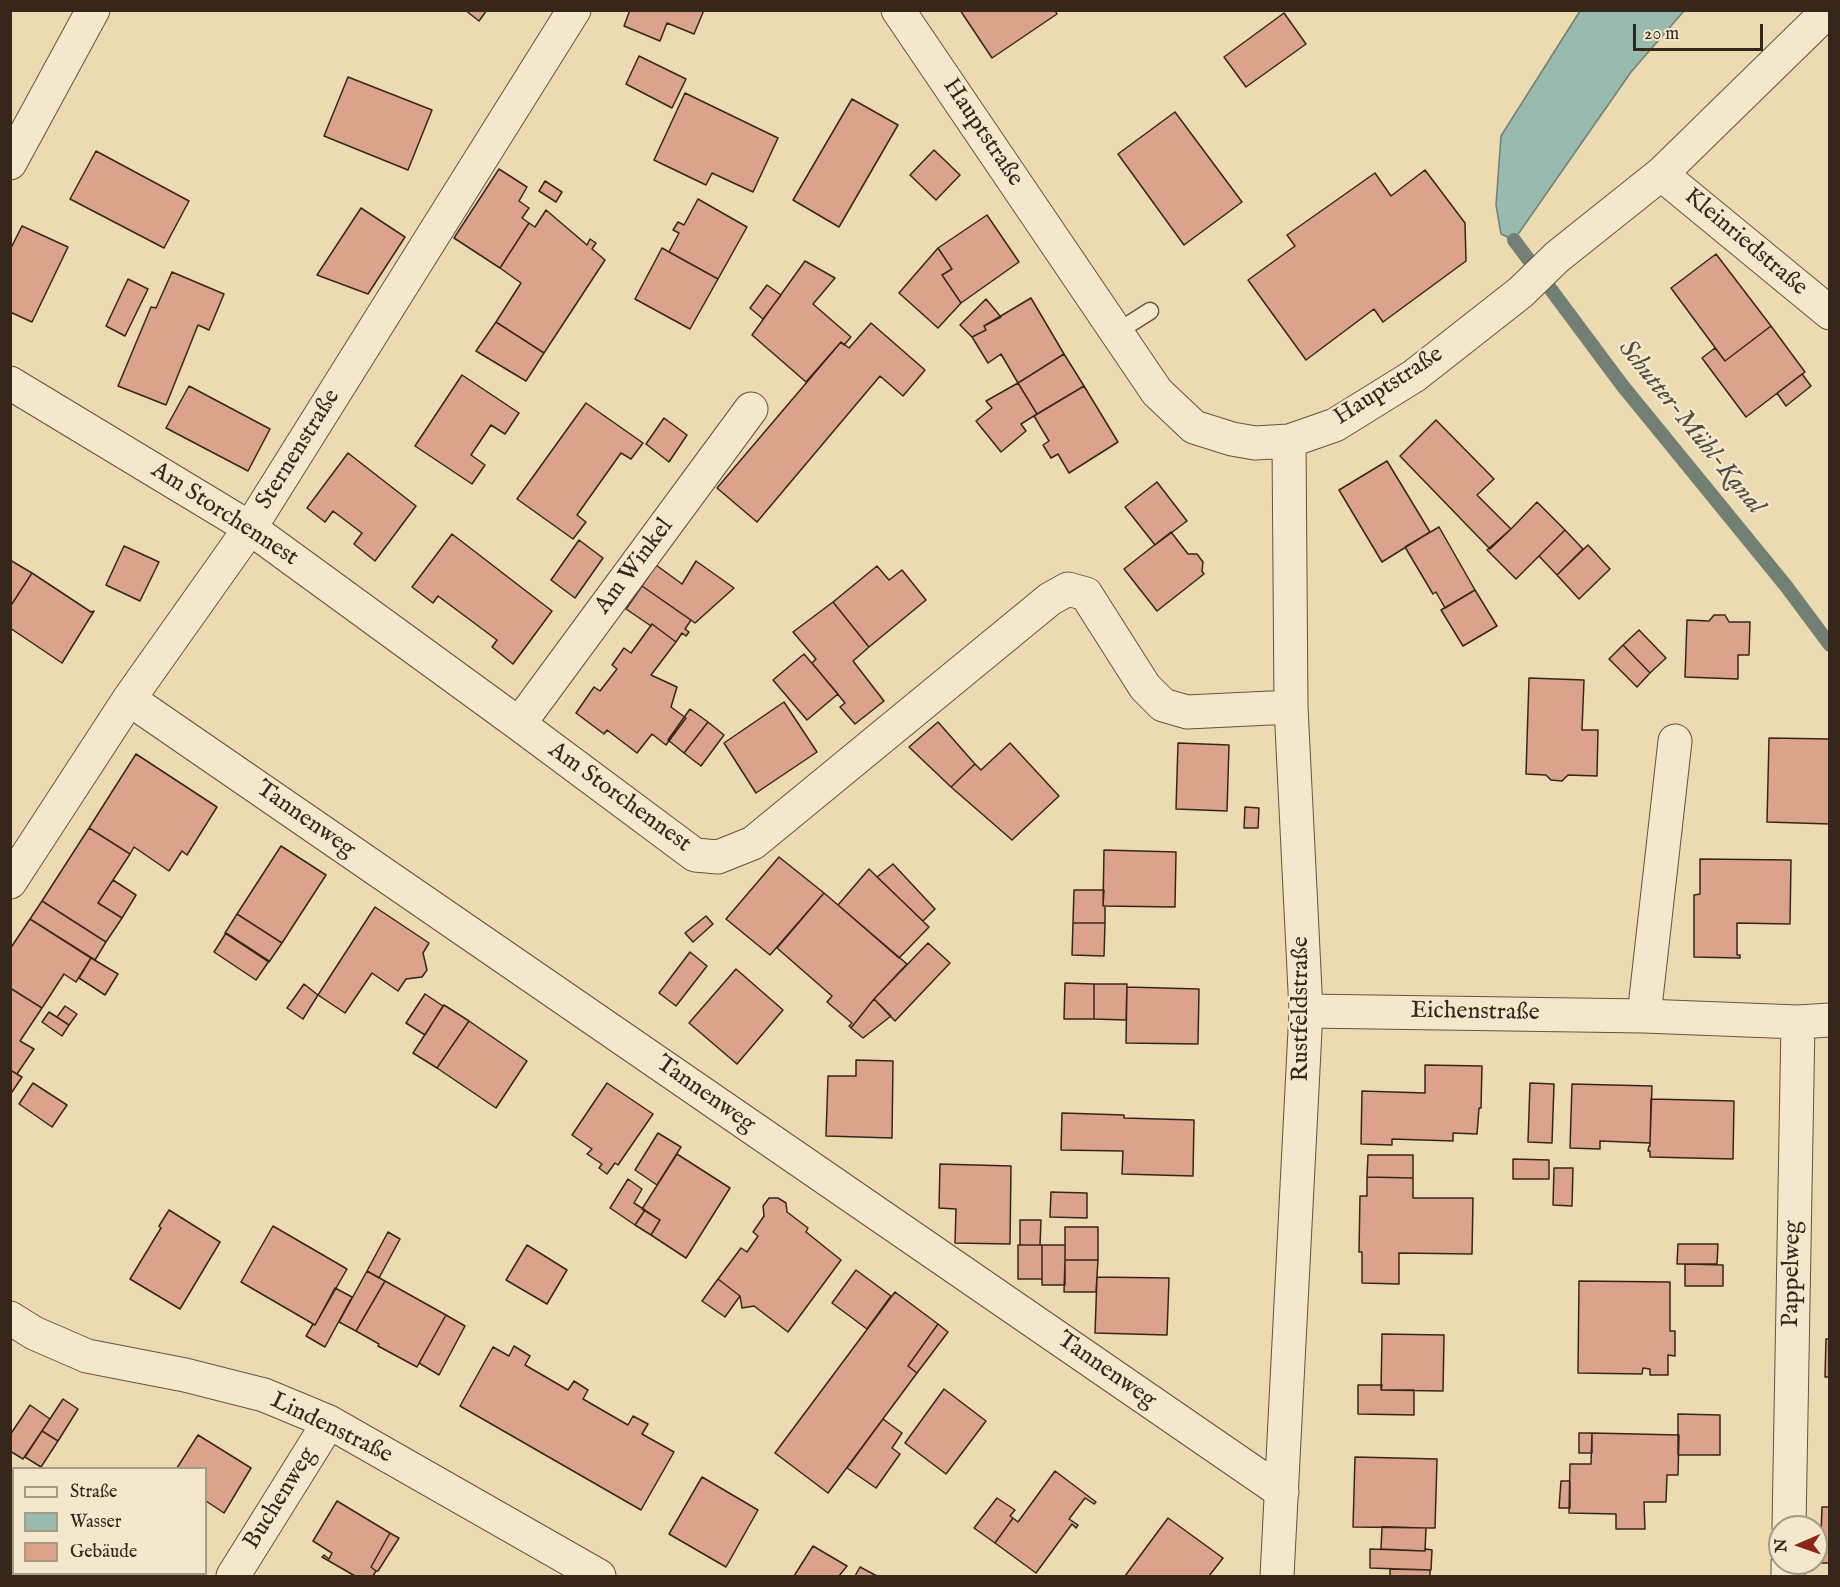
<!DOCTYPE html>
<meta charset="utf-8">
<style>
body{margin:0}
#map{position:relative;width:1840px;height:1587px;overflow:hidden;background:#ecdab0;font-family:"IM FELL English",serif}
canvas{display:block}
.frame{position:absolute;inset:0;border:12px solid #37271b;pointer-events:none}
.legend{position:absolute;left:12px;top:1467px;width:195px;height:108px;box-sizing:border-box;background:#f3e7cc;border:2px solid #a89a85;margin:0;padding:8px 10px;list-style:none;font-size:18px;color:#37271b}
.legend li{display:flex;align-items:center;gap:12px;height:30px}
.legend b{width:30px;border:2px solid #a89a85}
.north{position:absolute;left:1768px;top:1515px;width:60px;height:60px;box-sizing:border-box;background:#f3e7cc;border:2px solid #a89a85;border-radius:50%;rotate:268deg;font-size:16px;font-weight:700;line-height:24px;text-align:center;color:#37271b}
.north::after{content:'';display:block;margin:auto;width:21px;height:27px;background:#8f2418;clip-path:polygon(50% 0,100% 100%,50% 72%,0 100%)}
.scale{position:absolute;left:1633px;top:24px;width:130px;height:27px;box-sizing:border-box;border:3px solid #37271b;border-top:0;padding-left:8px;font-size:18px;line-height:21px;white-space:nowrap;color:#37271b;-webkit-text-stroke:4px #f3e7cc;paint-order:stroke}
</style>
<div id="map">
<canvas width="1840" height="1587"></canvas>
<div class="frame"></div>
<ul class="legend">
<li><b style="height:8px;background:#f3e7cc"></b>Straße</li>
<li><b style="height:16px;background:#99baaf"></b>Wasser</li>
<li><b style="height:16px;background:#dba28c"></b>Gebäude</li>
</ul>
<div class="north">N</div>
<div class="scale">20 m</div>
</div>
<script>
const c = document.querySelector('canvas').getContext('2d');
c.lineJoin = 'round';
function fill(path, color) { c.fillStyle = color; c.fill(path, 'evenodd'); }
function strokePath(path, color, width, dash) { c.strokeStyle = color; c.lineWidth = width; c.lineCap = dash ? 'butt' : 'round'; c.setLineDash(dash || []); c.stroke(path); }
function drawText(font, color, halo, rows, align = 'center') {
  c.font = font + ' "IM FELL English",serif'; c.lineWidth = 5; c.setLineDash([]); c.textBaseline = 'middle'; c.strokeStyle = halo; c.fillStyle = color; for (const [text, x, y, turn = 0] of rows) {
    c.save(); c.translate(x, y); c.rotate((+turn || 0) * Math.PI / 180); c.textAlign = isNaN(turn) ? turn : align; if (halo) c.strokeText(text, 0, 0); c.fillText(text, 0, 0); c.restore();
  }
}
const water = new Path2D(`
 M 1580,11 L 1684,11 L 1631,72 L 1514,240 L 1501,234 L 1496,205 L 1501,136 Z`);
const stream = new Path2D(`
 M 1514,240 L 1622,385 L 1786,586 L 1830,645`);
const building = new Path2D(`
 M 465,10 L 487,10 L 479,21 Z
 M 630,10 L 704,10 L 694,34 L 667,23 L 660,41 L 624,26 Z
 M 960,10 L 1055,10 L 1057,14 L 992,58 Z
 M 1284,13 L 1306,44 L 1246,87 L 1224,57 Z
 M 639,56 L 686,79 L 672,108 L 626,84 Z
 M 348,77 L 432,110 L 408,170 L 324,136 Z
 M 685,93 L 778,138 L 753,192 L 712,173 L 706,185 L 654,160 Z
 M 852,99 L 898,125 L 839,227 L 793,200 Z
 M 1175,112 L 1242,202 L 1184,245 L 1118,154 Z
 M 934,150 L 960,175 L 936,200 L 910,175 Z
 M 96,151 L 189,201 L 164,248 L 70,199 Z
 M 499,169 L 527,187 L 519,201 L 529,208 L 522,218 L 529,223 L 500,268 L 454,238 Z
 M 1425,170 L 1465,223 L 1466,261 L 1383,322 L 1374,309 L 1306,360 L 1248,280 L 1295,246 L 1287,235 L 1375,173 L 1391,196 Z
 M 545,181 L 562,192 L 556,202 L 539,191 Z
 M 698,199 L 747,227 L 718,279 L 669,252 L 679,233 L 673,230 L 678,222 L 684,225 Z
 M 361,208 L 405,237 L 368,294 L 317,275 Z
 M 546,210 L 587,245 L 590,239 L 596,243 L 592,249 L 605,260 L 544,353 L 496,322 L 521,283 L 500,268 L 529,223 L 535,227 Z
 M 987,215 L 1019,262 L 961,303 L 942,275 L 952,269 L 938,248 Z
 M 22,226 L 68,247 L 32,322 L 10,312 L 10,250 Z
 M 662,248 L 718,279 L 690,329 L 635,299 Z
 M 938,248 L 952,269 L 942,275 L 961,303 L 938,328 L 899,293 Z
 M 1716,254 L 1771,326 L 1725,361 L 1671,288 Z
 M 805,261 L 835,278 L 813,304 L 851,337 L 844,345 L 841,342 L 806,382 L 752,335 Z
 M 172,272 L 224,294 L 209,330 L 198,325 L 166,405 L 118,386 L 151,307 L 156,308 Z
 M 128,279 L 148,289 L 125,336 L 106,326 Z
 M 767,285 L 781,295 L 763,319 L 750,308 Z
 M 1031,298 L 1064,354 L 1018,383 L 1001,354 L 988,363 L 972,337 L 986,330 L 984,326 Z
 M 986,299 L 1001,317 L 984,326 L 986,330 L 972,337 L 960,325 Z
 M 496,322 L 544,353 L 526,381 L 476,351 Z
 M 871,323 L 925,370 L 903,396 L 880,376 L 757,522 L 717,488 L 841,342 L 849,348 Z
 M 1771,326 L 1805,372 L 1746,417 L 1702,358 L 1715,348 L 1725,361 Z
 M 1064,354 L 1084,386 L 1037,414 L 1018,383 Z
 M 1802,374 L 1811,386 L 1786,406 L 1777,393 Z
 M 462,375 L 519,413 L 505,434 L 491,425 L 471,455 L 485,465 L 472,484 L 415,446 Z
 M 1018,383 L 1037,414 L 1021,424 L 1026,431 L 1001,452 L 976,421 L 992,408 L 986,401 Z
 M 189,386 L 270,429 L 248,471 L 166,428 Z
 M 1084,386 L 1118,442 L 1069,473 L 1058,454 L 1051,458 L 1043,445 L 1049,441 L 1034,416 Z
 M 586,403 L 643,443 L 631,459 L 621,453 L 577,515 L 586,522 L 573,539 L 517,499 Z
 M 664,418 L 687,435 L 669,462 L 646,444 Z
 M 1436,420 L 1494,479 L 1477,495 L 1511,529 L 1490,549 L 1400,456 Z
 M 348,453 L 416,506 L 375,561 L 354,544 L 362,533 L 333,511 L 325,522 L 307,508 Z
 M 1387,461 L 1430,532 L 1382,562 L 1339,490 Z
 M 1157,482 L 1187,521 L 1155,545 L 1125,507 Z
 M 1537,502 L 1565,530 L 1516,579 L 1487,550 L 1511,529 Z
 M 1439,527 L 1475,590 L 1445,608 L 1436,592 L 1433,594 L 1405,547 Z
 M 1565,530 L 1583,549 L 1557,575 L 1539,556 Z
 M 1171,532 L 1188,554 L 1197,554 L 1203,562 L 1202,571 L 1204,574 L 1157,611 L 1124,569 Z
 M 452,534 L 552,611 L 513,664 L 492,647 L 497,640 L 438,596 L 433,603 L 412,587 Z
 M 579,540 L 603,558 L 575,598 L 551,580 Z
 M 1588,545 L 1610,569 L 1579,599 L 1557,575 Z
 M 124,546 L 159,562 L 140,601 L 106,585 Z
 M 10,560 L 32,573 L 10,607 Z
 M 696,561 L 734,588 L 695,623 L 642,586 L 656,565 L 682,584 Z
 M 877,566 L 889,580 L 902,570 L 926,600 L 869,647 L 833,602 Z
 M 32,573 L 91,612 L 94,611 L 62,663 L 10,628 L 10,607 Z
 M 642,586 L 691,620 L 685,629 L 689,632 L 686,636 L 682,633 L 676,642 L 652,624 L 651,626 L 626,609 Z
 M 1475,590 L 1497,626 L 1463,646 L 1441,610 Z
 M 833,602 L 869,647 L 853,661 L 884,701 L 855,724 L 840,707 L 845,703 L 812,663 L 816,659 L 793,632 Z
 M 1714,615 L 1725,615 L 1729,622 L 1750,622 L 1749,655 L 1738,655 L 1738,679 L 1685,677 L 1687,620 L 1709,621 Z
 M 652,624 L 676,642 L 651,675 L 677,687 L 671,707 L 686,718 L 666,745 L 652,734 L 637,753 L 607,730 L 604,734 L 576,713 L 594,687 L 600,691 L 617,669 L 612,665 L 624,648 L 631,653 Z
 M 1639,630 L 1666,658 L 1650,673 L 1623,645 Z
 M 1623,645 L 1650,673 L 1637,687 L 1609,659 Z
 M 804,654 L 838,694 L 807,720 L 773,680 Z
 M 1529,678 L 1584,680 L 1582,730 L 1598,730 L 1597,776 L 1568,775 L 1562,781 L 1551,780 L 1546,775 L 1526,774 Z
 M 784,702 L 817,752 L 756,793 L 724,743 Z
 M 690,709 L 708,722 L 684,753 L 668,740 Z
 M 708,722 L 724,735 L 701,766 L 684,753 Z
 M 938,722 L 975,764 L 951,787 L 909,747 Z
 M 1769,738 L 1830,739 L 1830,824 L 1767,822 Z
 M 1010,743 L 1059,796 L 1012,840 L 951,787 L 975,764 L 981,770 Z
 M 1178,743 L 1229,745 L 1227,811 L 1176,809 Z
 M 136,754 L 217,807 L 187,855 L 182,851 L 169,871 L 134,847 L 130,854 L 89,828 Z
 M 1245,807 L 1259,808 L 1258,828 L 1244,828 Z
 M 89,828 L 130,854 L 98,903 L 122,918 L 106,942 L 42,901 Z
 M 281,846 L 326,875 L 282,943 L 237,914 Z
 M 1104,850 L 1176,852 L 1175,907 L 1103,906 Z
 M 779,857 L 824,893 L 770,955 L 726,919 Z
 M 1700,859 L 1791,860 L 1790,924 L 1737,923 L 1737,955 L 1740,955 L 1740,958 L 1694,957 L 1694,895 L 1700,894 Z
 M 893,864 L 935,909 L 923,921 L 877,877 Z
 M 869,869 L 929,927 L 899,958 L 838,905 Z
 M 113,880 L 136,895 L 122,918 L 98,903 Z
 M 1074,890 L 1104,890 L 1103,906 L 1105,906 L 1105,923 L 1073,923 Z
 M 824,893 L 907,964 L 874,999 L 851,1028 L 849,1026 L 852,1023 L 827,1002 L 832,996 L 777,948 Z
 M 42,901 L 106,942 L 95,960 L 30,919 Z
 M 375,907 L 429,943 L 423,953 L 427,970 L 422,977 L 406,979 L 398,991 L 372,973 L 345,1013 L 318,995 Z
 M 237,914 L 282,943 L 269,962 L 225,933 Z
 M 706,916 L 713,924 L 693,942 L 685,933 Z
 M 30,919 L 91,958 L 76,982 L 64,974 L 42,1008 L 10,988 L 10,949 Z
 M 1073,923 L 1105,923 L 1104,956 L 1072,955 Z
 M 226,933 L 269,961 L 256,980 L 214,952 Z
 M 928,943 L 950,963 L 895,1021 L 874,999 Z
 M 690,952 L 707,966 L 676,1006 L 659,993 Z
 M 91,958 L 118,974 L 105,995 L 79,978 Z
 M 736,969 L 783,1010 L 737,1064 L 689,1023 Z
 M 1065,983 L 1094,984 L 1094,1019 L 1064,1019 Z
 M 304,984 L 318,995 L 303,1019 L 287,1008 Z
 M 1094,984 L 1127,984 L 1126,1020 L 1094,1019 Z
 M 1127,987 L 1199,989 L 1198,1044 L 1126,1043 Z
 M 10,988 L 42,1008 L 20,1041 L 34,1049 L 17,1074 L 10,1070 Z
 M 425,994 L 443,1006 L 425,1035 L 406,1023 Z
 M 874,999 L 891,1016 L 863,1038 L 851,1028 Z
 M 444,1005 L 469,1021 L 437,1068 L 413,1053 Z
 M 65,1006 L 77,1014 L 69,1025 L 57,1017 Z
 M 49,1012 L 69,1025 L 62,1036 L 42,1022 Z
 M 469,1021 L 527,1061 L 496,1108 L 437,1068 Z
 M 856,1060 L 893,1061 L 892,1138 L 826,1136 L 828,1076 L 856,1076 Z
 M 1425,1065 L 1482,1066 L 1481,1108 L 1479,1108 L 1477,1134 L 1453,1133 L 1453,1141 L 1392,1139 L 1392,1145 L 1361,1144 L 1362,1091 L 1425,1093 Z
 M 10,1070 L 22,1077 L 10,1095 Z
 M 33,1083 L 67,1105 L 52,1127 L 19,1104 Z
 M 607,1083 L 653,1114 L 618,1165 L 615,1163 L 607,1174 L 599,1168 L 602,1164 L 587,1154 L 592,1149 L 572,1135 Z
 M 1530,1083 L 1554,1084 L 1552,1143 L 1528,1142 Z
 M 1572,1084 L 1652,1086 L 1650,1143 L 1600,1141 L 1600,1149 L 1570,1148 Z
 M 1651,1099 L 1734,1101 L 1733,1159 L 1650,1157 L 1650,1151 L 1648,1151 L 1649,1146 L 1650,1146 Z
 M 1062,1113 L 1124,1115 L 1124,1118 L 1194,1120 L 1193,1176 L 1122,1174 L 1123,1151 L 1061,1150 Z
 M 658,1133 L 681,1147 L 657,1185 L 635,1170 Z
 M 677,1154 L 730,1188 L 686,1258 L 651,1235 L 660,1220 L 642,1209 Z
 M 1368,1155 L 1413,1155 L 1413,1178 L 1367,1177 Z
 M 1513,1159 L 1549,1160 L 1549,1179 L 1513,1179 Z
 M 940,1164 L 1011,1166 L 1010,1244 L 955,1243 L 956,1209 L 939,1208 Z
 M 1554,1168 L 1573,1168 L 1572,1206 L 1553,1205 Z
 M 1367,1177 L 1413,1178 L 1413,1198 L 1473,1198 L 1472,1254 L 1399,1253 L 1399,1284 L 1362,1283 L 1362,1252 L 1359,1252 L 1360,1196 L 1367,1196 Z
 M 628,1179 L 642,1189 L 634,1203 L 645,1210 L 635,1225 L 610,1208 Z
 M 1051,1192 L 1087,1193 L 1087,1218 L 1050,1217 Z
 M 769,1198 L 778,1198 L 786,1203 L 787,1212 L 808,1228 L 806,1232 L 841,1260 L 788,1332 L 754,1306 L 742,1308 L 740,1296 L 718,1279 L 741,1248 L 747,1252 L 758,1236 L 753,1232 L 764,1216 L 763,1206 Z
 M 169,1210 L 220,1242 L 180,1309 L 130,1279 L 161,1228 L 159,1226 Z
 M 645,1210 L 660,1220 L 651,1235 L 635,1225 Z
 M 1020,1220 L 1041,1220 L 1040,1245 L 1020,1245 Z
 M 273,1226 L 347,1269 L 315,1325 L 241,1282 Z
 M 1065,1227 L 1098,1227 L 1098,1260 L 1065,1260 Z
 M 388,1232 L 400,1239 L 379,1278 L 367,1271 Z
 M 1678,1244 L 1718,1244 L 1717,1264 L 1677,1264 Z
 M 527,1245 L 567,1270 L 547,1304 L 506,1280 Z
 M 1018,1245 L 1042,1245 L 1042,1279 L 1018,1279 Z
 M 1042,1245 L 1065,1245 L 1065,1285 L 1042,1285 Z
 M 1065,1260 L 1098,1260 L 1096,1292 L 1064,1292 Z
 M 1685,1264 L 1723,1265 L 1723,1286 L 1685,1286 Z
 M 856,1270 L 891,1296 L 867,1329 L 832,1303 Z
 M 367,1271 L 385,1281 L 356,1331 L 339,1322 Z
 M 1097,1277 L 1169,1278 L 1167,1335 L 1095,1333 Z
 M 718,1279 L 740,1296 L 725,1317 L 702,1301 Z
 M 385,1281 L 446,1315 L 417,1367 L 378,1346 L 379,1344 L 356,1331 Z
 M 1579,1281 L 1670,1282 L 1670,1331 L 1675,1331 L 1675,1356 L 1668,1355 L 1668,1375 L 1650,1375 L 1650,1369 L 1643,1368 L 1642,1374 L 1578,1373 Z
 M 335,1288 L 352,1297 L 325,1347 L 306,1336 L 313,1324 L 315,1325 Z
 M 895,1292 L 938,1324 L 908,1366 L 917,1373 L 828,1493 L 775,1453 Z
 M 446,1315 L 465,1326 L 439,1375 L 419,1363 Z
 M 938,1324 L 948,1332 L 917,1373 L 908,1366 Z
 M 1382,1334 L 1444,1335 L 1443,1391 L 1381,1390 Z
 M 1826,1339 L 1830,1339 L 1830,1377 L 1825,1377 Z
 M 514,1346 L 530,1356 L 525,1365 L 568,1390 L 574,1381 L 588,1390 L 583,1399 L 628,1425 L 633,1416 L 648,1424 L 642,1434 L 674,1452 L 641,1510 L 460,1406 L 493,1347 L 509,1356 Z
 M 1358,1385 L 1382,1385 L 1381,1390 L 1414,1390 L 1414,1415 L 1358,1414 Z
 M 944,1389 L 986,1421 L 946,1474 L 905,1443 Z
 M 63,1399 L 78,1409 L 58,1441 L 42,1431 Z
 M 30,1405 L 50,1419 L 23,1459 L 10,1451 L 10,1435 Z
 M 1678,1414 L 1720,1415 L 1720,1455 L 1678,1455 Z
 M 883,1419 L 902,1433 L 892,1448 L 900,1454 L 876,1488 L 847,1468 Z
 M 42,1431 L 58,1441 L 41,1467 L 25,1457 Z
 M 1579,1433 L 1592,1433 L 1592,1453 L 1579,1453 Z
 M 1592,1433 L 1679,1435 L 1678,1475 L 1667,1475 L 1666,1502 L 1644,1502 L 1645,1529 L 1616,1529 L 1616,1514 L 1569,1513 L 1570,1464 L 1591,1464 Z
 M 198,1435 L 251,1468 L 224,1513 L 206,1501 L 206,1468 L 177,1468 Z
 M 1355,1457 L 1437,1459 L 1435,1528 L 1353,1527 Z
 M 1055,1471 L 1096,1502 L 1094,1504 L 1085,1498 L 1069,1519 L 1078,1525 L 1076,1528 L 1072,1524 L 1036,1573 L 995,1543 L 1013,1518 L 1018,1522 Z
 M 702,1477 L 758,1510 L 726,1567 L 669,1534 Z
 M 1561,1481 L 1570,1481 L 1570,1508 L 1559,1508 Z
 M 997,1498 L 1015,1510 L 1010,1516 L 1013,1518 L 995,1543 L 974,1528 Z
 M 337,1501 L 390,1533 L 371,1567 L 376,1571 L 373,1576 L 355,1576 L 322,1557 L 324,1555 L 329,1559 L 332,1553 L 313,1541 Z
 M 1822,1507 L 1830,1507 L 1830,1563 L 1820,1563 Z
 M 1168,1518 L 1223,1558 L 1209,1576 L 1125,1576 Z
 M 1382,1527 L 1426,1528 L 1425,1551 L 1381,1549 Z
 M 390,1533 L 399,1538 L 378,1571 L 376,1571 L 371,1567 Z
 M 813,1546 L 847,1566 L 839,1576 L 794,1576 Z
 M 1370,1549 L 1425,1551 L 1426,1549 L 1432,1550 L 1431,1570 L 1370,1568 Z
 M 14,1559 L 14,1574 L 40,1574 L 45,1576 L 10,1576 L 10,1564 Z
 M 860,1567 L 877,1576 L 855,1576 Z
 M 1390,1569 L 1430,1570 L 1430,1576 L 1390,1576 Z
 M 78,1574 L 146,1574 L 144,1576 L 82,1576 Z`);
const lane = new Path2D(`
 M 1117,332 L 1150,311`);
const street = new Path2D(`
 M 898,10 L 1157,392 L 1194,427 L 1232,439 L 1255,443 L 1289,441 L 1335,425 L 1414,376 L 1521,292 L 1557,257 L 1661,174 L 1829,10
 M 10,163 L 93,10
 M 1661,174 L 1830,313
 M 10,383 L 250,528 L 519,724 L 695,855 L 718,857 L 753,843 L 1050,599 L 1068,589 L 1086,594 L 1145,687 L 1163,705 L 1187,712 L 1291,707
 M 129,699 L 1282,1492
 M 519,724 L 751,409
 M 10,882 L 129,699 L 250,528 L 574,10
 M 1306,1011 L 1644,1016 L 1798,1022 L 1830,1020
 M 1644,1016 L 1675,741
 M 10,1318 L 34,1333 L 87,1356 L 185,1375 L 264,1395 L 329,1422 L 599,1576
 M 1789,1527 L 1798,1022
 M 233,1576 L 329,1422
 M 1277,1576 L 1306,1011 L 1291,707 L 1289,441
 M 1788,1576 L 1788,1563`);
const streetNames = [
 ["Hauptstraße",982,133,56],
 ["Kleinriedstraße",1745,243,40],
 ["Hauptstraße",1389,387,-33],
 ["Sternenstraße",299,450,-58],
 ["Am Storchennest",224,515,33],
 ["Am Winkel",635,567,-53],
 ["Am Storchennest",619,798,36],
 ["Tannenweg",305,820,35],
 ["Rustfeldstraße",1302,1009,-90],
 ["Eichenstraße",1475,1013,1],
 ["Tannenweg",705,1095,35],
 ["Pappelweg",1793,1274,-89],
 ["Tannenweg",1106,1371,35],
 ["Lindenstraße",331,1429,26],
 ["Buchenweg",281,1499,-58]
];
const waterNames = [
 ["Schutter-Mühl-Kanal",1690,428,51]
];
fill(water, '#99baaf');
strokePath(water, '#727f74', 1.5);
strokePath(stream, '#727f74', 14);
fill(building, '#dba28c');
strokePath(building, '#37271b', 1.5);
strokePath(lane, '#645440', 19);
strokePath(street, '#645440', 35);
strokePath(lane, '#f3e7cc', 16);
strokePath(street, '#f3e7cc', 33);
drawText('24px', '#37271b', '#f3e7cc', streetNames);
drawText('italic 26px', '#504c40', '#f3e7cc', waterNames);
</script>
